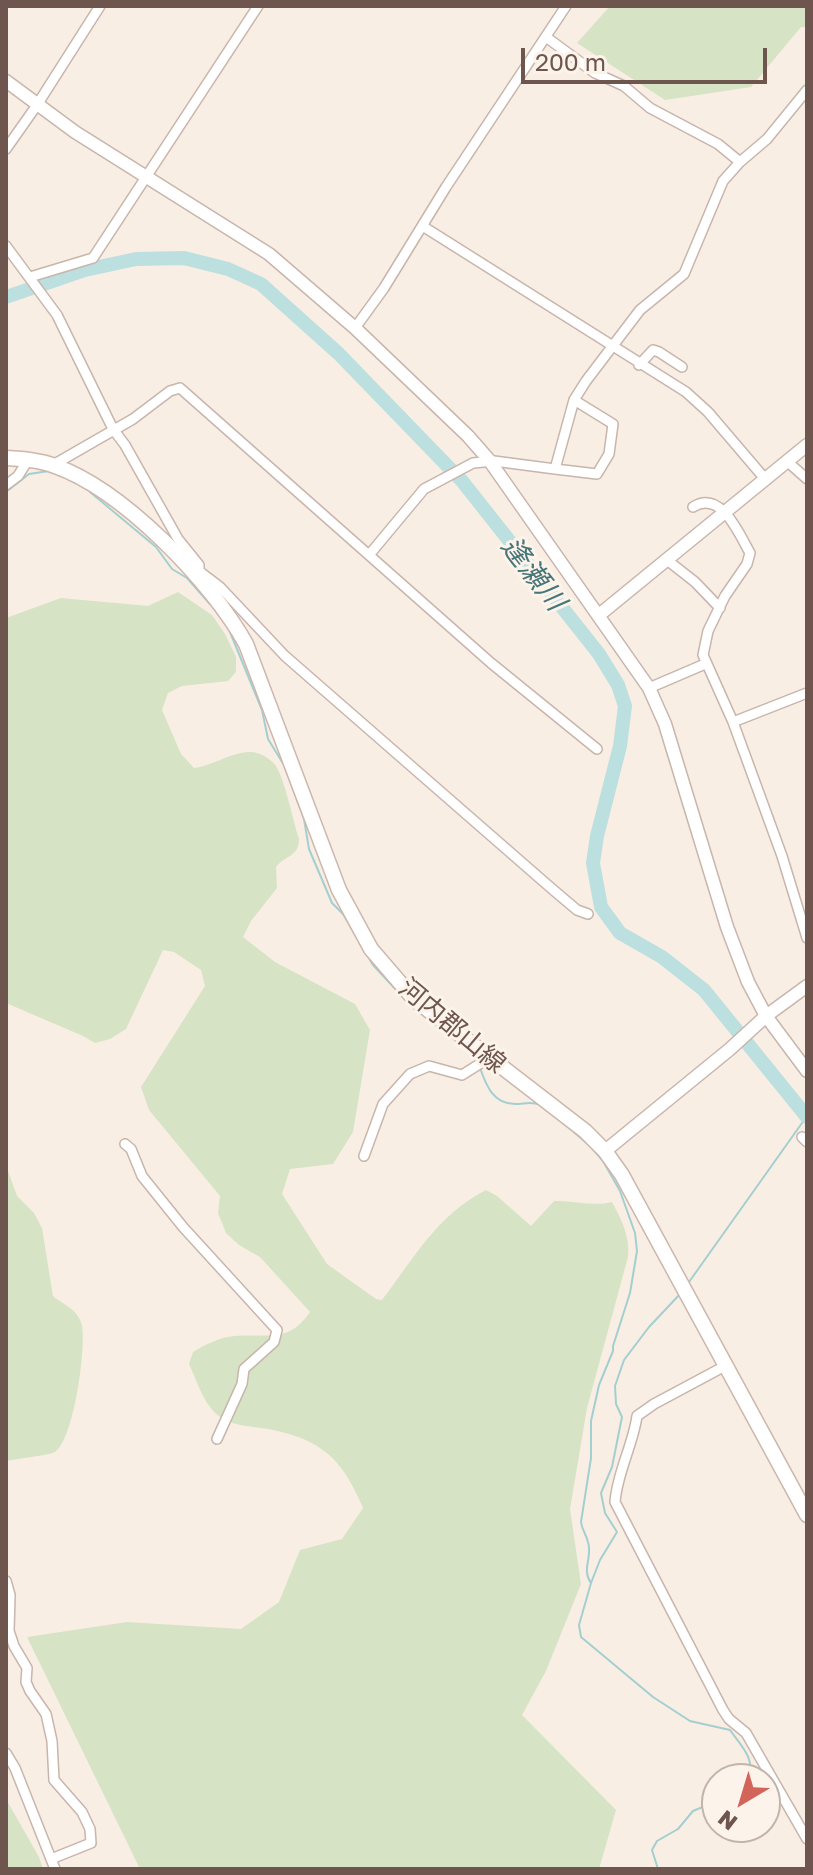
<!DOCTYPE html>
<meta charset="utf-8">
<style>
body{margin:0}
#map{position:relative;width:813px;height:1875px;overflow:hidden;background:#f9eee4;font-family:"Golos Text",sans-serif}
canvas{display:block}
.frame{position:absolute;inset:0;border:8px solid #6e554d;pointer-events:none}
.north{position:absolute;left:701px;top:1763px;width:80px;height:80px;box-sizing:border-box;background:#fcf3ea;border:2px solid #c3b4ab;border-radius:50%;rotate:218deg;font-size:22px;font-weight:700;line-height:32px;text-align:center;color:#6e554d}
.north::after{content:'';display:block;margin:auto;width:28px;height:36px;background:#d36459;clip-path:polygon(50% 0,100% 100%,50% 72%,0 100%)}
.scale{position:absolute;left:521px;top:48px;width:246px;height:36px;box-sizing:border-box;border:4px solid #6e554d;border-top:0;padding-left:10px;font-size:24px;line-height:28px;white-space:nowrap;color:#6e554d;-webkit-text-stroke:6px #fcf3ea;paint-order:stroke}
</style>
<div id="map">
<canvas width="813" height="1875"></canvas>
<div class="frame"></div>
<div class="north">N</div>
<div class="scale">200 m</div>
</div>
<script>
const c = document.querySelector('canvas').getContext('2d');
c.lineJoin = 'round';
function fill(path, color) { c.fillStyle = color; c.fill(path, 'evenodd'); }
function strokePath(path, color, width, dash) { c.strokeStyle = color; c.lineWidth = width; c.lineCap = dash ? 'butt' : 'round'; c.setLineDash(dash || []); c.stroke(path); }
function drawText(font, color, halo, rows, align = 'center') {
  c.font = font + ' "Golos Text","Noto Sans JP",sans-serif'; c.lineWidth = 6; c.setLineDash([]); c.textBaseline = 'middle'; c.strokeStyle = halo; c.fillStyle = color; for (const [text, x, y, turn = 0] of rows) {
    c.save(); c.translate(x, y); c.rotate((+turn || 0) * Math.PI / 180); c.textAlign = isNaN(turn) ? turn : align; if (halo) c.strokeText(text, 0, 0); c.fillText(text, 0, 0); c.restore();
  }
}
const green = new Path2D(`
 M 610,6 L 807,6 L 807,27 L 801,27 L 751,87 L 665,100 L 577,43 Z
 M 178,592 L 212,615 L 225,634 L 236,657 L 236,672 L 228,681 L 182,686 L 168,693 L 162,710 L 181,754 L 194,768 C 213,766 228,753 249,752 C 258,751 270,758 276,766 C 285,780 293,821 299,839 C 299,857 284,856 276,867 L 277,888 L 251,921 L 243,937 L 275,962 L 355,1004 L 370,1030 L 353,1132 L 333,1164 L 290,1169 L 282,1194 L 327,1264 L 376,1299 L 382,1300 C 414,1258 438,1214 486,1190 L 497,1196 L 531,1226 L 554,1201 C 574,1200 592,1207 612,1202 C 622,1221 630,1236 628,1257 L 587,1408 L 570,1509 L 581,1584 L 546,1671 L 522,1715 L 616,1810 L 599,1869 L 140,1869 L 27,1637 L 127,1622 L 241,1629 L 279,1602 L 300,1550 L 342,1539 L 363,1508 C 342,1458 321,1439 268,1429 C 255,1427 237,1426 225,1420 C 205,1410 198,1383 189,1364 L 193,1352 C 206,1344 220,1337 235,1336 C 269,1333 288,1344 310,1312 L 260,1257 L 239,1245 L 226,1233 L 218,1213 L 220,1196 L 149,1110 L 141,1087 L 205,986 L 201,970 L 174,952 L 163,950 L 126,1029 L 110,1039 L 95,1043 L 83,1036 L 6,1003 L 6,618 L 61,598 L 148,606 Z
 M 6,1165 L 17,1196 L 34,1213 L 42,1228 L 53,1296 C 64,1305 79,1310 82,1326 C 86,1349 74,1439 55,1452 C 50,1455 15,1459 6,1461 Z
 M 6,1799 L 39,1857 L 43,1869 L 6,1869 Z`);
const stream = new Path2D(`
 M 6,492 L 29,474 L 49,471
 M 90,492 L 156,547 L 172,569 L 187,578 L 210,604
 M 230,632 L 262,710 L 268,739 L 284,765 L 304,819 L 309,849 L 332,903 L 343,914 L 373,965 L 400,994
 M 460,1044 L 471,1052 L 477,1062
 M 480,1068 C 486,1085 493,1104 515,1104 C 525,1104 531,1101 541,1105
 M 559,1119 L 591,1147 L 603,1161 L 620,1191 L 635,1233 L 637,1251 L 630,1293 L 613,1346 L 613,1351 L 599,1385 L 591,1421 L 591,1458 L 581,1522 C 582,1530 586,1534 588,1542 C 593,1557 581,1569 591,1583
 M 689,1282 L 807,1116
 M 681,1293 L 649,1327 L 624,1360 L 615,1386 L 616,1404 L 622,1417 L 612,1467 L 601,1493 L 605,1513 L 617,1532 L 600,1560 L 591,1583 L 579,1625 L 581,1637 L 653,1697 L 690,1721 L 730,1730 C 742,1747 755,1758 749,1779
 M 658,1869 L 652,1850 L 657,1841 L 678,1829 L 693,1811 L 717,1801`);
const river = new Path2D(`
 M 6,297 L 85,270 L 136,259 L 184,258 L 228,269 L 261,284 L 339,354 L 462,481 L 599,654 L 618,685 L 625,706 L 620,746 L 597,836 L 593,863 L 601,907 L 620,933 L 662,957 L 704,990 L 807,1117`);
const minor = new Path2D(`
 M 546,37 L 595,73 L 624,86 L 650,108 L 718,144 L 740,162
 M 6,149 L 37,105 L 100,6
 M 424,227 L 686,392 L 708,412 L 766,480
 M 6,246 L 57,315 L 113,429 L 125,445 L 178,539 L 199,565 L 199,574
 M 30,277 L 93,258 L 258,6
 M 355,328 L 384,288 L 446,187 L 566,6
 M 639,365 L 653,350 L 659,352 L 682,367
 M 789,463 L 807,479
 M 53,465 L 133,419 L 170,391 L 180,388 L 491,663 L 597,749
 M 555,469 L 597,474 L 609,454 L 613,424 L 574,400
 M 6,485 L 18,476 L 28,460
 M 693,507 C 721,489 739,534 750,553 L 747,564 L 725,596 L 708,631 L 703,655 L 733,722 L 782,856 L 807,938
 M 369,555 L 424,489 L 473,463 L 494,461 L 555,469 L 574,400 L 586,381 L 640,310 L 684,274 L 723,181 L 740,162 L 767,139 L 807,90
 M 667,560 L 695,582 L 720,608
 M 199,571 L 220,587 L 285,656 L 551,888 L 577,910 L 588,914
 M 649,688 L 705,664
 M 733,722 L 807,693
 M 802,1137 L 807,1142
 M 125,1144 L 131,1149 L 142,1176 L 183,1227 L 277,1330 L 274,1342 L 244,1369 L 242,1384 L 217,1439
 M 364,1156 L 383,1104 L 410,1074 L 429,1066 L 462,1075 L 489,1058
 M 725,1366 L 654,1404 L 637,1416 C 633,1445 617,1473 615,1502 L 723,1710 L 729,1719 L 746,1733 L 807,1839
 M 6,1581 L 10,1595 L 9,1631 L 14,1646 L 27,1668 L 26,1682 L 30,1691 L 46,1714 L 52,1741 L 54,1780 L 82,1812 L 90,1829 L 91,1843 L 51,1859
 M 6,1753 L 15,1768 L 55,1869`);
const tertiary = new Path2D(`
 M 6,81 L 75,132 L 269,254 L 355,328 L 468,436 L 489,460 L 649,688 L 665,724 L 727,927 L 748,982 L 766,1016 L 807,1071
 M 599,615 L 807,445
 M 605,1151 L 730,1049 L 766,1016 L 807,986`);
const secondary = new Path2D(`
 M 6,458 C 22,459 39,460 55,466 C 123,490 211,581 246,644 L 339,890 L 371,949 L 414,999 L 585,1131 L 605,1151 L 622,1175 L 807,1515`);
const streetNames = [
 ["河内郡山線",452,1026,40]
];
const waterNames = [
 ["逢瀬川",533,574,52]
];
fill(green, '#d6e4c5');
strokePath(stream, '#a3cfd0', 2);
strokePath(river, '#bcdfdf', 14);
strokePath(minor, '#c8b5ac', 12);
strokePath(tertiary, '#c8b5ac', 15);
strokePath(secondary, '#cdb7ad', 17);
strokePath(minor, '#fff', 9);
strokePath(tertiary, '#fff', 12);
strokePath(secondary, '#fff', 14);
drawText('26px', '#6e554d', '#fcf3ea', streetNames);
drawText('italic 28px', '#477678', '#fcf3ea', waterNames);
</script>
